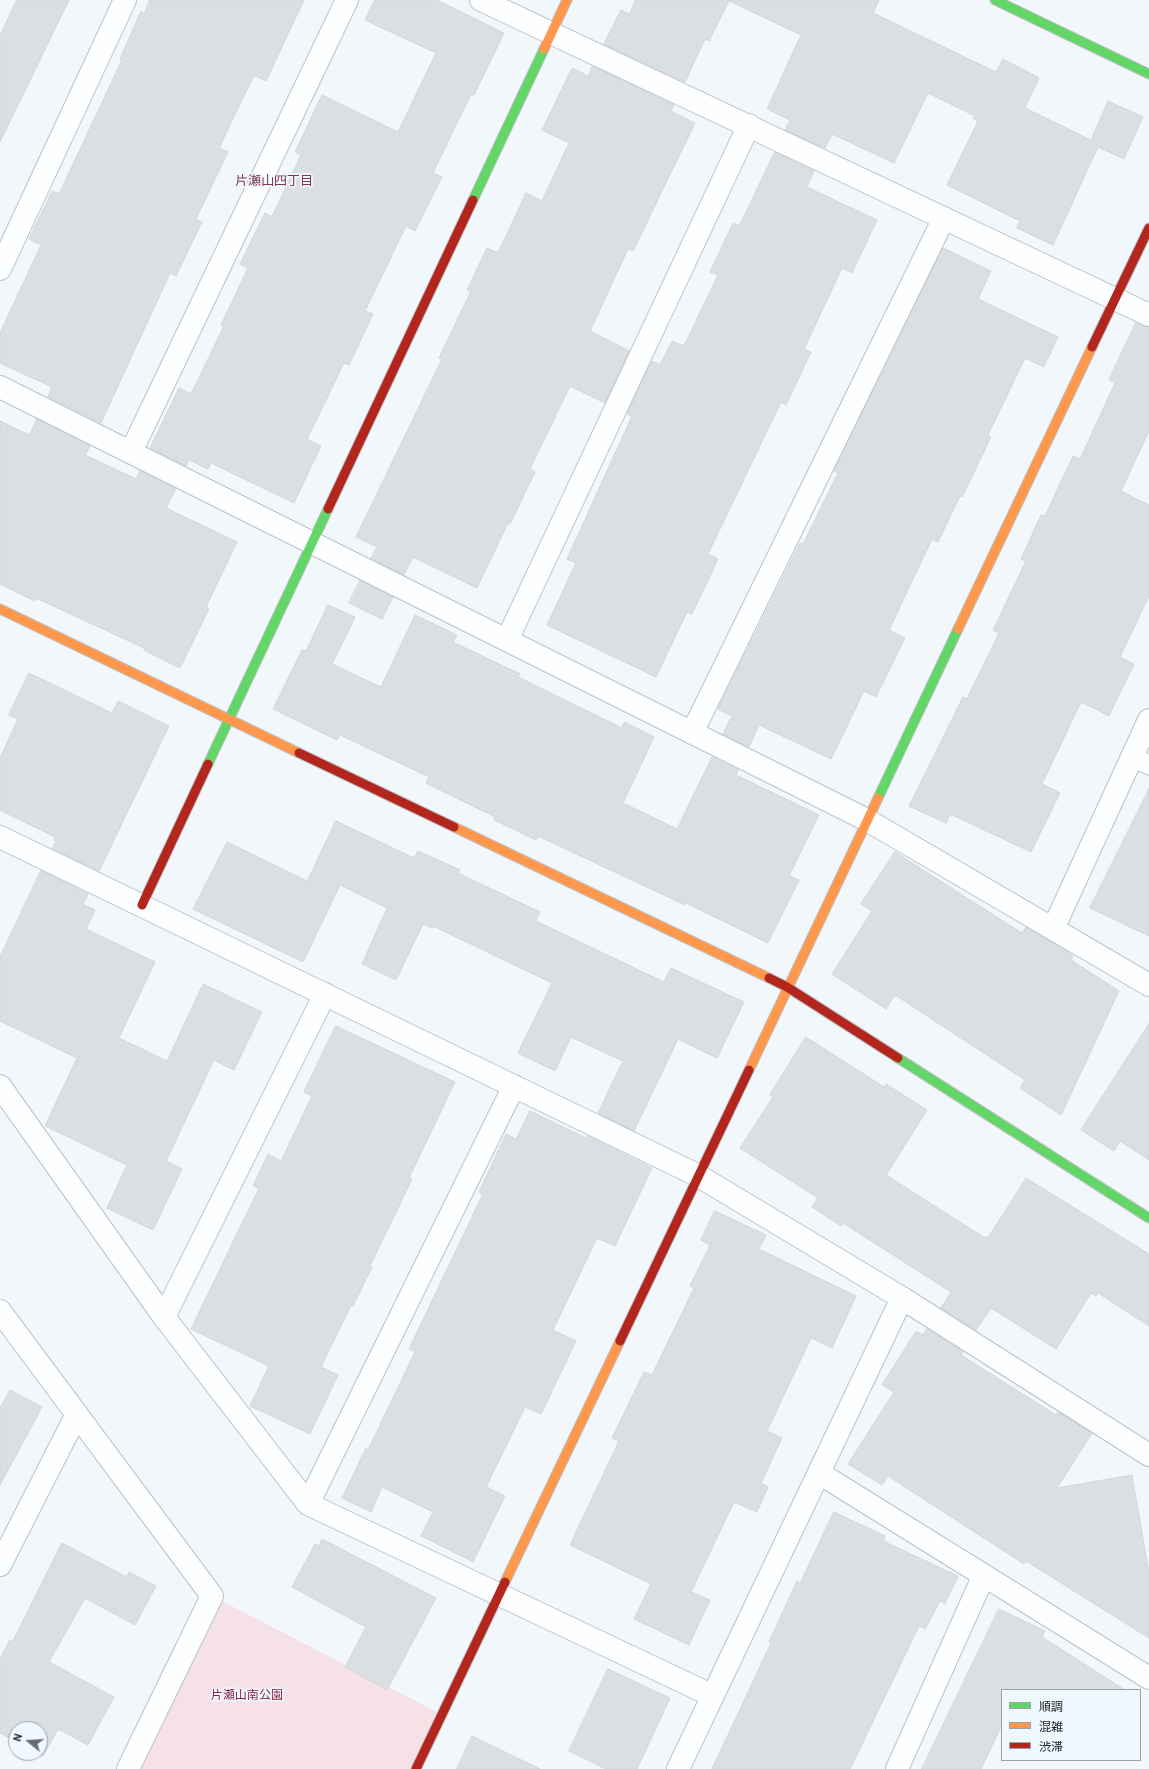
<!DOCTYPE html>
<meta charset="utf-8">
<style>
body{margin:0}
#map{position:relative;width:1149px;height:1769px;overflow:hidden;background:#f2f7fc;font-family:"PT Sans","Noto Sans JP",sans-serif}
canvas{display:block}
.legend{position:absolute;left:1001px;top:1689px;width:140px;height:72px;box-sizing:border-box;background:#eff8ff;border:1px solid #9ba2a7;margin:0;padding:5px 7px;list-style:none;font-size:12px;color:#1e2123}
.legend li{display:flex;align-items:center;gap:8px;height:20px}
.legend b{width:20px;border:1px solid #9ba2a7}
.north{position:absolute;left:8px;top:1721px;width:40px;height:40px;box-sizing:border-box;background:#eff8ff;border:1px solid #9ba2a7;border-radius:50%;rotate:288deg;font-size:11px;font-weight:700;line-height:16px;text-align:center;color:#1e2123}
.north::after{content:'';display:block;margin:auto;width:14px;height:18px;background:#686c6f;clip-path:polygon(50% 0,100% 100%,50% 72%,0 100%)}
</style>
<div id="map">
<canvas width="1149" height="1769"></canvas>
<ul class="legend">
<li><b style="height:5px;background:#63d668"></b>順調</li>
<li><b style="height:5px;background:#ff974d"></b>混雑</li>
<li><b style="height:5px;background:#b3261e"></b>渋滞</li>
</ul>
<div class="north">N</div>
</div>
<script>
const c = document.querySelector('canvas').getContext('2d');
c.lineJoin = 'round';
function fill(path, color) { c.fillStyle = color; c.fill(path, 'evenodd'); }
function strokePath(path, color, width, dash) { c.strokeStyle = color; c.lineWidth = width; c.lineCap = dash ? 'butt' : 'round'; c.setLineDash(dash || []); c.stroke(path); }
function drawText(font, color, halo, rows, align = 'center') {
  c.font = font + ' "PT Sans","Noto Sans JP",sans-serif'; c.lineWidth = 3.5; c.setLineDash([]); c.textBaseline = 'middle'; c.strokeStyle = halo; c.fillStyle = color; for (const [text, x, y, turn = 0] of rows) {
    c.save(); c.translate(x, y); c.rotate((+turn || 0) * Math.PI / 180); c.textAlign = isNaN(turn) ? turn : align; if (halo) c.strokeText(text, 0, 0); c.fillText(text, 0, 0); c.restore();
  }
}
const green = new Path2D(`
 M 212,1596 L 441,1714 L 416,1769 L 128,1769 Z`);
const building = new Path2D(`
 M 17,0 L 69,0 L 0,142 L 0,36 Z
 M 150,0 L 304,0 L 266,81 L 254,75 L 219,148 L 228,152 L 196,219 L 202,222 L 176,276 L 170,273 L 101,423 L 48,397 L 52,387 L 0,363 L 0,333 L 41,245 L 29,239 L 52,191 L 59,194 L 122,60 L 120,59 L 141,11 L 144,13 Z
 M 375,0 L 437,0 L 504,33 L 474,95 L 471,94 L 433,173 L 442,177 L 415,231 L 406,226 L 365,311 L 373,314 L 349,365 L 344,363 L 307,439 L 321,446 L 294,503 L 211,463 L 208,469 L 189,460 L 186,466 L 150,448 L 179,388 L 191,394 L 224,326 L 221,325 L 248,268 L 240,264 L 265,213 L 272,217 L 301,155 L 295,152 L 322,95 L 398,132 L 436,53 L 365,20 Z
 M 636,0 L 879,0 L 873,13 L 996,72 L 1003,59 L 1039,78 L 1025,108 L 1091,140 L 1108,101 L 1143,117 L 1124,159 L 1098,147 L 1053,245 L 1017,228 L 1020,221 L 947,185 L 978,121 L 973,118 L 975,116 L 928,93 L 894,163 L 832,134 L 825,148 L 785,130 L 790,120 L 767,109 L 801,35 L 729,1 L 709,41 L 705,39 L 685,82 L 604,44 L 621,10 L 629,14 Z
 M 593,66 L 674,105 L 671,111 L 695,123 L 633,251 L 628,249 L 590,331 L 629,351 L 605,403 L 570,386 L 530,469 L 535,472 L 510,524 L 508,523 L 477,588 L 413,557 L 404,575 L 371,558 L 377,547 L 356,537 L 442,359 L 439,358 L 471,291 L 467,290 L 487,248 L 498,253 L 526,193 L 542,201 L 569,143 L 542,130 L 572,68 L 588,76 Z
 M 775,152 L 814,171 L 807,187 L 877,220 L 852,273 L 842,268 L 804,349 L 811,352 L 786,405 L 781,402 L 708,554 L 718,559 L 692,614 L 687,612 L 656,677 L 547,625 L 576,563 L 567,559 L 632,416 L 627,414 L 652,361 L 660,365 L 672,341 L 684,346 L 718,275 L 710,272 L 733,223 L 739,226 Z
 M 943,248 L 991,271 L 978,299 L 1058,337 L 1044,367 L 1025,358 L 988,435 L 991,437 L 962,497 L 960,496 L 938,542 L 932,539 L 889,630 L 905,638 L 876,697 L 864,691 L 831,759 L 759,725 L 749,747 L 723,734 L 732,716 L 718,709 L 800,543 L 803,544 L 838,473 L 834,471 Z
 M 1136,323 L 1149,327 L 1149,431 L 1121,491 L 1149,505 L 1149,596 L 1120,657 L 1134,664 L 1109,716 L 1081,702 L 1042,784 L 1060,793 L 1031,852 L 950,814 L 946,823 L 909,806 L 963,697 L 967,699 L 999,633 L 993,630 L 1026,561 L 1021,559 L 1041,515 L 1045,516 L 1073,456 L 1080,459 L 1115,383 L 1109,380 Z
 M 37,419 L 90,446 L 85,455 L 136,479 L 140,471 L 176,489 L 166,508 L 237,542 L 206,607 L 209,609 L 180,668 L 144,650 L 144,648 L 36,598 L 35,601 L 0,584 L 0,421 L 29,435 Z
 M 360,581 L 393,597 L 382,619 L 349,603 Z
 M 328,605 L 355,617 L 332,664 L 381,687 L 415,615 L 457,635 L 453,642 L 520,674 L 518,677 L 622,728 L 624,722 L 654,737 L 623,803 L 677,829 L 712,757 L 738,770 L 736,775 L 819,815 L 789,876 L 799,880 L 768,943 L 686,903 L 685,905 L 538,836 L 536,840 L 494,820 L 495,817 L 426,783 L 429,777 L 340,735 L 337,740 L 273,709 L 302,650 L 306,651 Z
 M 29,673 L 112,713 L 118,701 L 169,726 L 99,871 L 52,848 L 56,841 L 54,840 L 55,837 L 0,810 L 0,758 L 18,719 L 9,715 Z
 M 1149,789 L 1149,936 L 1090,908 Z
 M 336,821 L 414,858 L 418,851 L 460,870 L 458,873 L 540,912 L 536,921 L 664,982 L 671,968 L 744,1002 L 717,1058 L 678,1039 L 634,1131 L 598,1113 L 623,1061 L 571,1037 L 555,1071 L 518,1053 L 552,983 L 433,926 L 432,928 L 423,924 L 396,980 L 362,964 L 387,908 L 340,885 L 303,962 L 193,909 L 227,842 L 307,881 Z
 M 895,852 L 1022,933 L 1026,927 L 1062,948 L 1073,956 L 1071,960 L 1119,991 L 1061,1115 L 1020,1088 L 1025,1080 L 895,995 L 886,1009 L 832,974 L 872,911 L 861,904 Z
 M 41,871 L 88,894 L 83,904 L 95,910 L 86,929 L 155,962 L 119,1038 L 167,1061 L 203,984 L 262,1012 L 234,1070 L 214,1060 L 166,1161 L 182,1169 L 153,1230 L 107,1208 L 127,1165 L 45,1126 L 77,1058 L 0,1021 L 0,957 Z
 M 1149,1024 L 1149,1160 L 1120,1141 L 1114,1151 L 1081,1130 Z
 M 336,1026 L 455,1082 L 409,1178 L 412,1179 L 370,1266 L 372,1267 L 353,1306 L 351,1305 L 321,1367 L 338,1375 L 310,1434 L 250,1406 L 269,1366 L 191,1329 L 259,1188 L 253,1186 L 268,1154 L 281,1161 L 312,1096 L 304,1092 Z
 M 806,1037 L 884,1087 L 886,1084 L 927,1110 L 886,1175 L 985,1238 L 986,1236 L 988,1238 L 1026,1178 L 1149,1254 L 1149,1326 L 1098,1293 L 1096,1296 L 1091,1293 L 1056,1349 L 991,1308 L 976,1330 L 941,1308 L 951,1292 L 843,1223 L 841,1226 L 812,1207 L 818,1198 L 740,1148 L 773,1097 L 770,1095 Z
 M 530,1111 L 586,1138 L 587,1136 L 652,1168 L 615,1246 L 597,1238 L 553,1330 L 576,1341 L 541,1414 L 525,1407 L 486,1487 L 505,1496 L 473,1562 L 421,1536 L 433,1512 L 382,1487 L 371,1512 L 342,1498 L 366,1448 L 368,1450 L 415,1352 L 409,1349 L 483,1194 L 479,1192 L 506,1134 L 516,1139 Z
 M 715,1211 L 766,1235 L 759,1249 L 856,1296 L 832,1348 L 811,1338 L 767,1431 L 782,1438 L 761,1483 L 768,1487 L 757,1512 L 734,1502 L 691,1592 L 710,1600 L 689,1645 L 634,1619 L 651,1584 L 570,1545 L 619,1441 L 612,1438 L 644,1372 L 652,1375 L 694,1288 L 690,1286 L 710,1245 L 701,1240 Z
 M 927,1329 L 963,1352 L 961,1355 L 1056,1415 L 1058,1412 L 1092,1433 L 1057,1488 L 1132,1475 L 1149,1573 L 1149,1638 L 1026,1561 L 1024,1564 L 888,1476 L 882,1485 L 848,1464 L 894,1392 L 882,1385 L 916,1331 L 923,1335 Z
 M 10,1390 L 42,1407 L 0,1485 L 0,1409 Z
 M 834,1512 L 885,1536 L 883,1541 L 958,1576 L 945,1604 L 940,1601 L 925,1629 L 919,1626 L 850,1769 L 712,1769 L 771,1643 L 769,1642 L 797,1581 L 800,1583 Z
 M 322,1539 L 436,1598 L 387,1690 L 345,1667 L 366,1627 L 292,1587 L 315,1544 L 319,1546 Z
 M 62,1543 L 127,1577 L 129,1572 L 156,1586 L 135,1625 L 85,1598 L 49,1662 L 114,1697 L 88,1745 L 58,1729 L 43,1756 L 37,1753 L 40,1753 L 40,1729 L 16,1729 L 16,1742 L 0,1733 L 0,1659 L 10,1640 L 12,1642 Z
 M 999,1609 L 1045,1631 L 1042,1637 L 1125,1690 L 1002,1690 L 1002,1725 L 981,1769 L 922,1769 Z
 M 608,1669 L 670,1698 L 637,1769 L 606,1769 L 569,1751 Z
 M 472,1736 L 540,1769 L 457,1769 Z`);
const lane = new Path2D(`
 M 1132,757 L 1149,765`);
const street = new Path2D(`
 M 481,0 L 1149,315
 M 0,269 L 125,0
 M 0,387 L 867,820 L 1149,985
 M 131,452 L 347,0
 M 507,640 L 749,125
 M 692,733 L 944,218
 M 0,837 L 697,1175 L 902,1298 L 1149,1455
 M 1053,929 L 1149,720
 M 0,1086 L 164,1317 L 308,1504 L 713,1696
 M 0,1311 L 212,1596 L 128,1769
 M 164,1317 L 325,994
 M 819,1473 L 1149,1678
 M 308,1504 L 514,1086
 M 0,1565 L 77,1414
 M 678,1769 L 902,1298
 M 897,1769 L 984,1575`);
const fast = new Path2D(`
 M 995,0 L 1149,74
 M 473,200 L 544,49
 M 208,764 L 328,509
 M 878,798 L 958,629
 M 898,1058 L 1149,1218`);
const slow = new Path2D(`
 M 544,49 L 567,0
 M 0,609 L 299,753
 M 958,629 L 1092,347
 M 454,827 L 769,978
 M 749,1070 L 878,798
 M 505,1582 L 620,1341`);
const jam = new Path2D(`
 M 1092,347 L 1149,228
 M 328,509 L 473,200
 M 299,753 L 454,827
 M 142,905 L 208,764
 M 769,978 L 787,987 L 898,1058
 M 620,1341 L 749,1070
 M 416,1769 L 505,1582`);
const parkNames = [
 ["片瀬山南公園",247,1696]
];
const neighbourhoodNames = [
 ["片瀬山四丁目",274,181]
];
fill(green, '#f5e1e6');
fill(building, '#dbdfe2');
strokePath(building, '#d3d6d9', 1);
strokePath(lane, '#bdc1c4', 21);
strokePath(street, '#bdc1c4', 24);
strokePath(fast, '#bdc1c4', 11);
strokePath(slow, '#bdc1c4', 11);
strokePath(jam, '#bdc1c4', 11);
strokePath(lane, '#fdfeff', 19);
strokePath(street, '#fdfeff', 22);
strokePath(fast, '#63d668', 9);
strokePath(slow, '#ff974d', 9);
strokePath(jam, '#b3261e', 9);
drawText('12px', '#902040', '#eff8ff', parkNames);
drawText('13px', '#823a49', '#eff8ff', neighbourhoodNames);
</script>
